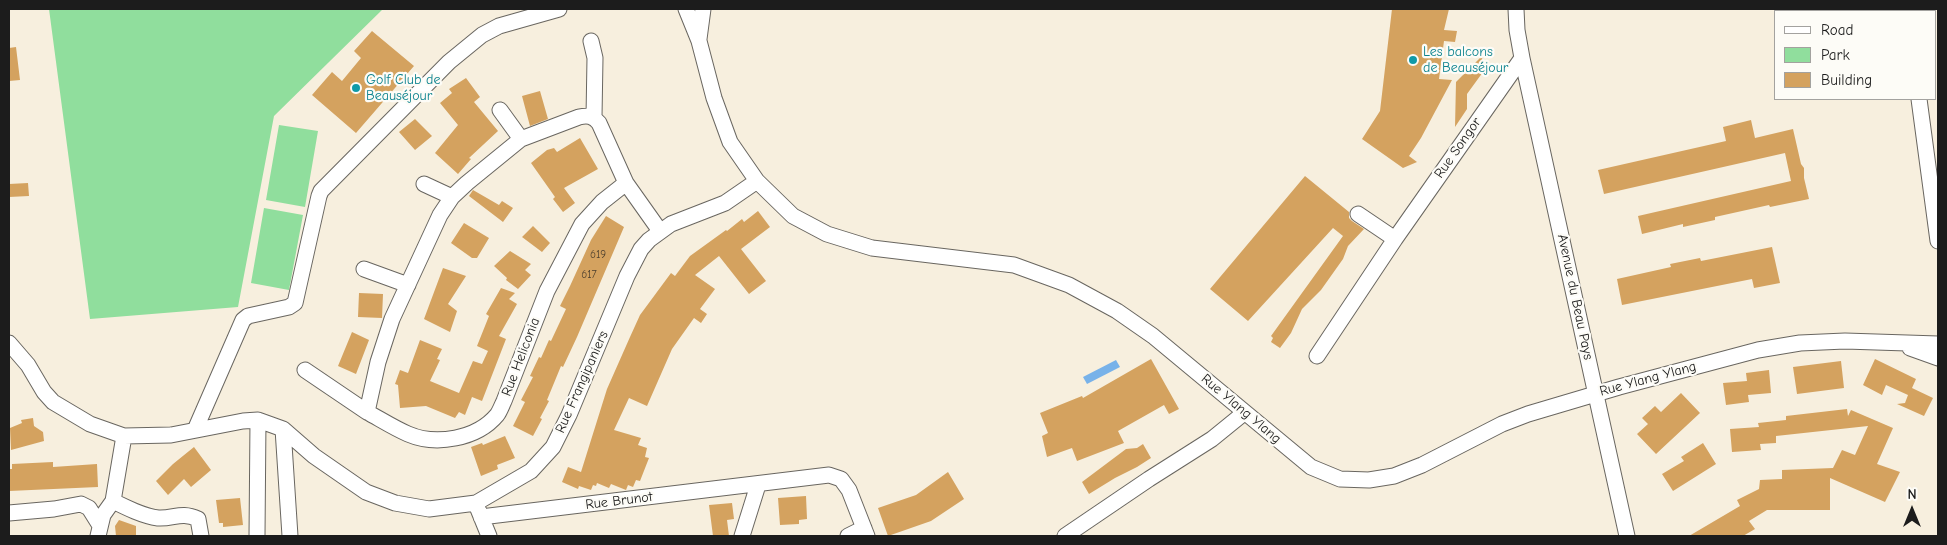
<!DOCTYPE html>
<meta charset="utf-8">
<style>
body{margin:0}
#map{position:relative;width:1947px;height:545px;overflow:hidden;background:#f7efde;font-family:"Comic Neue",sans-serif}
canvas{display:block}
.frame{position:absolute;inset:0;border:10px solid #1c1c1c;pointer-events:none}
.legend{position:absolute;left:1774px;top:10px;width:162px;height:90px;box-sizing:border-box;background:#fdfcf7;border:1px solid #a3a29f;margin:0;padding:6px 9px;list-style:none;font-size:15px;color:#1c1c1c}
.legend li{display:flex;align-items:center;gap:10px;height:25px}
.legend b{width:25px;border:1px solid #a3a29f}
.north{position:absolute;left:1887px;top:485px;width:50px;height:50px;-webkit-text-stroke:4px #fdfcf7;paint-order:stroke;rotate:0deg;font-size:14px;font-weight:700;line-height:20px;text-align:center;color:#1c1c1c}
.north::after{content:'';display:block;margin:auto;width:18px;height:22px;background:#1c1c1c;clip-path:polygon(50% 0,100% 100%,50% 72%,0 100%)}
</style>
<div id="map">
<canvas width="1947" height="545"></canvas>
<div class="frame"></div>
<ul class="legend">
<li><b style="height:6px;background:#fff"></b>Road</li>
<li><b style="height:14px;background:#90de9d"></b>Park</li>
<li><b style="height:14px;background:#d4a25f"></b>Building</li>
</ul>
<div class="north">N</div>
</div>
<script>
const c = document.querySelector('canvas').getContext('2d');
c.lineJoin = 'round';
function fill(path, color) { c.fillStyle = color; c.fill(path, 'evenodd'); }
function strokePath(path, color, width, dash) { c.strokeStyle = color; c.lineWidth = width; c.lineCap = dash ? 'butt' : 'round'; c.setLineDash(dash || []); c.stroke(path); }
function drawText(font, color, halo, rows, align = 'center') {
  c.font = font + ' "Comic Neue",sans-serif'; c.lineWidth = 4.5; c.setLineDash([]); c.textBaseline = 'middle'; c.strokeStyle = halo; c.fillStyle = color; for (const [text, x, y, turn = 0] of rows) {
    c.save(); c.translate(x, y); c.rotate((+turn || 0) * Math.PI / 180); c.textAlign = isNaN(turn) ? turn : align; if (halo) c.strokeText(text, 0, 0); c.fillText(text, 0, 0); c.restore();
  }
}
const green = new Path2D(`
 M 49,9 L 383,9 L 274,116 L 238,307 L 90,319 Z
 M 279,125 L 318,131 L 305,207 L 266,200 Z
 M 264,208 L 303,215 L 289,290 L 251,283 Z`);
const water = new Path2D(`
 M 1116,360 L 1120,367 L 1087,384 L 1083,377 Z`);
const building = new Path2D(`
 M 1392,9 L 1449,9 L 1444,30 L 1457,31 L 1455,42 L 1444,41 L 1439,79 L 1452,80 L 1421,138 L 1409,156 L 1417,162 L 1403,168 L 1362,139 L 1380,111 Z
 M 372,31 L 414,66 L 356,133 L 312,95 L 332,72 L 342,81 L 361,58 L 354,51 Z
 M 16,47 L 20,80 L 9,81 L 9,48 Z
 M 1482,56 L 1483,72 L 1467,94 L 1467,109 L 1455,127 L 1456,82 Z
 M 466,78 L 480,97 L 474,102 L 498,131 L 469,158 L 471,159 L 458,174 L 435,153 L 458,125 L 440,103 L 452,93 L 449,89 Z
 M 540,91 L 548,119 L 530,126 L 522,96 Z
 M 415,119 L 432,136 L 415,150 L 399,132 Z
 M 1751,120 L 1755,138 L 1793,129 L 1801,164 L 1804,168 L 1804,178 L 1809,199 L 1770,207 L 1769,205 L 1715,217 L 1715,220 L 1683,227 L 1683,224 L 1642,234 L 1638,216 L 1791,181 L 1785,153 L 1604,194 L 1598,170 L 1726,141 L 1723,127 Z
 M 580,138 L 598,169 L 564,188 L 575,203 L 563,212 L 553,199 L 555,197 L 531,163 L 547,150 L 554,148 L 557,152 Z
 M 1305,176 L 1349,212 L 1349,218 L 1352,221 L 1364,229 L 1348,246 L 1343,259 L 1321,290 L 1302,309 L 1291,333 L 1280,348 L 1271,342 L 1273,338 L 1271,336 L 1343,236 L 1333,228 L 1248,321 L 1210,289 Z
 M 28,183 L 29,196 L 9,197 L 9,184 Z
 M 473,190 L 499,205 L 502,201 L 513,208 L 503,222 L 469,196 Z
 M 758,211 L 770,227 L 741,249 L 766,281 L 749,294 L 719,256 L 695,275 L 715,289 L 700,309 L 707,314 L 701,323 L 694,318 L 672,349 L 647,406 L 629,398 L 614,430 L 641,438 L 638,445 L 647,448 L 645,457 L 649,458 L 640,481 L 636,480 L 633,487 L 628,485 L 626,490 L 611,484 L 609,488 L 597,483 L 596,486 L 593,485 L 591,490 L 579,486 L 578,489 L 562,482 L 568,467 L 581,472 L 607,389 L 630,337 L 640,315 L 671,273 L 675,276 L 690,256 L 726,230 L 727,231 L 742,219 L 744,222 Z
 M 606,216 L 624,227 L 577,337 L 563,367 L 561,366 L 547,400 L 549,401 L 540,418 L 542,419 L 533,436 L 513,426 L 525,402 L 521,400 L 533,377 L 530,376 L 539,357 L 541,358 L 549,340 L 551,341 L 566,309 L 560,306 L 570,286 L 591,240 Z
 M 464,223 L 489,238 L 477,258 L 472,258 L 451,243 Z
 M 533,226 L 550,243 L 542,252 L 522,237 Z
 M 1772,247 L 1780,283 L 1754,288 L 1752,279 L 1622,305 L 1617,279 L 1671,267 L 1670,264 L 1700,258 L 1701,261 Z
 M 510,251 L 531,264 L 525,270 L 531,275 L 518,289 L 506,280 L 507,278 L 494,266 Z
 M 443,268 L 466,276 L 448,304 L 457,311 L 450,332 L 424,319 Z
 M 501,288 L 515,293 L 509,299 L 517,304 L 499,336 L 506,339 L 482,401 L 472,397 L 465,415 L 459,412 L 455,418 L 426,406 L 400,408 L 398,385 L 395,384 L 400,370 L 408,373 L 420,340 L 442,349 L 437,359 L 440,360 L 430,381 L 459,393 L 473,361 L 482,364 L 488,351 L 477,346 L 489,316 L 486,314 Z
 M 359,293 L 383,294 L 382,318 L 358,317 Z
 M 352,332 L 369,340 L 356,374 L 338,366 Z
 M 1151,359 L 1179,409 L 1169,414 L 1164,405 L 1118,431 L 1124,443 L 1077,461 L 1072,448 L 1047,457 L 1042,436 L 1048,433 L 1040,413 L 1082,396 L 1083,398 Z
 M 1875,359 L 1916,379 L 1912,388 L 1933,398 L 1924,416 L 1897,404 L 1905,403 L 1908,395 L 1886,385 L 1882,395 L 1863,385 Z
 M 1841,361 L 1844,388 L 1797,394 L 1793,367 Z
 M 1769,370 L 1771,393 L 1748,395 L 1749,402 L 1726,405 L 1723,383 L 1747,381 L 1746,373 Z
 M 1681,393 L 1700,413 L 1656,454 L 1637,434 L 1648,424 L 1642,418 L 1655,406 L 1661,412 Z
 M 1847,409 L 1848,416 L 1851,410 L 1893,428 L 1877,464 L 1900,472 L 1885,502 L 1830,478 L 1830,510 L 1767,510 L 1749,521 L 1755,529 L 1743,536 L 1689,536 L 1740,506 L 1737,500 L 1759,489 L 1760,480 L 1782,479 L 1782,470 L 1833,468 L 1842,450 L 1855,455 L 1868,426 L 1776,436 L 1776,443 L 1760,444 L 1761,450 L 1732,452 L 1730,429 L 1759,427 L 1758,423 L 1786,420 L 1786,416 Z
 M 33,418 L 34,426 L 43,432 L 44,441 L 11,450 L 10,428 L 22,423 L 21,420 Z
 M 505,436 L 515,458 L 497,465 L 498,469 L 481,476 L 471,447 L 482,443 L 483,445 Z
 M 1703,443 L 1716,464 L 1673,491 L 1662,474 L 1684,461 L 1681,457 Z
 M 1143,444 L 1151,458 L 1137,467 L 1115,478 L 1089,494 L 1082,482 L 1126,449 L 1137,448 Z
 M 194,447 L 211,470 L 191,487 L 184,479 L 168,495 L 156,481 L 173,464 Z
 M 53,462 L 53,467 L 97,464 L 98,487 L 9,491 L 9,469 L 12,469 L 12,464 Z
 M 948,472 L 964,499 L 931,521 L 888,536 L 878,508 L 916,495 Z
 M 806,496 L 807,519 L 799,520 L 799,524 L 780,525 L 778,498 Z
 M 240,498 L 243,525 L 223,527 L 223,523 L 219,523 L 216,500 Z
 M 732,503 L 734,519 L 727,520 L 729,536 L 713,536 L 709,505 Z
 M 119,520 L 136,526 L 136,536 L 116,536 L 115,526 Z`);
const minor = new Path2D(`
 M 686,9 L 699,41 L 714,98 L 730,142 L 757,181 L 793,216 L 827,234 L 872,248 L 1014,265 L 1069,285 L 1117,311 L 1153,336 L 1311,467 L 1340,479 L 1369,480 L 1394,476 L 1422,465 L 1502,424 L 1528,414 L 1619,387 L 1758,350 L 1800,343 L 1845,341 L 1938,344
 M 1516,9 L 1517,30 L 1522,58 L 1627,536
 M 1906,9 L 1907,11
 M 699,39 L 703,9
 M 591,41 L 595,58 L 594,117
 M 1919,99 L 1938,241
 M 500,110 L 521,139
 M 626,183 L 602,202 L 582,224 L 547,291 L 504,401 C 502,405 500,411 497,415 C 477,439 436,446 408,434 C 394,428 380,419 367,412 L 378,362 L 392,319 L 440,215 L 452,197 L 467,183 L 521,139 L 579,117 C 588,115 593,116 599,123 L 626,183 L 660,231
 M 424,184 L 452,197
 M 1358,214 L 1395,239
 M 364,269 L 408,285
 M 9,343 L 28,365 L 44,392 L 53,402 L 90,424 L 124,436 L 171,435 L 243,421 L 258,420 L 283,429 L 314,456 L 366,492 L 395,503 L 429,509 L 476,503 L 531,471 L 553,447 L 569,415 L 627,276 L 641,249 L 649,240 L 671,224 L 725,203 L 757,181
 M 1910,348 L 1938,358
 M 1317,356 L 1395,239 L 1522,58
 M 305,370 L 367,412
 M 283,429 L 290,536
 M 195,430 L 243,320 L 248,316 L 289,307 L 295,303 L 319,196 L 321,191 L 449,62 L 482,35 L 499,26 L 559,9
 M 113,501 C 127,508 143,516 158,518 C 174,519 181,511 198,519 L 201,536
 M 478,509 L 489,536
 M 9,513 L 54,509 L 81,504 L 89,508 L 99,524
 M 481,517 L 829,475 L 841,479 L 849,490 L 867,536
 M 98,536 L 103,515 L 113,501 L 124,436
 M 257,536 L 258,420
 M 742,536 L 758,485
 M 848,536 L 864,528
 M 1065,536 L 1149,479 L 1212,439 L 1244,413`);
const markers = [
 [1413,60,5,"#0f9aa8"],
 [356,88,5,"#0f9aa8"]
];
const numberNames = [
 ["619",598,255],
 ["617",589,275]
];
const cultureNames = [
 ["Les balcons",1423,52],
 ["de Beauséjour",1423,68],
 ["Golf Club de",366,80],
 ["Beauséjour",366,96]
];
const streetNames = [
 ["Rue Songor",1458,148,-55],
 ["Avenue du Beau Pays",1575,297,78],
 ["Rue Heliconia",521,357,-69],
 ["Rue Ylang Ylang",1648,379,-15],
 ["Rue Frangipaniers",582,382,-66],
 ["Rue Ylang Ylang",1241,409,40],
 ["Rue Brunot",619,501,-7]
];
fill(green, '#90de9d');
fill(water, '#78b2e9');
fill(building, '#d4a25f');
strokePath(minor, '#696660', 17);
strokePath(minor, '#fff', 15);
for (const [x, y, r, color] of markers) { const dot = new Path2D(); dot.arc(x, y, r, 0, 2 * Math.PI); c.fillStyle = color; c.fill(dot); strokePath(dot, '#fdfcf7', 2); }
drawText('11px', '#4a3e2d', null, numberNames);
drawText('14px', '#0d838f', '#fdfcf7', cultureNames, 'left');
drawText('14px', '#1c1c1c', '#fdfcf7', streetNames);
</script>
